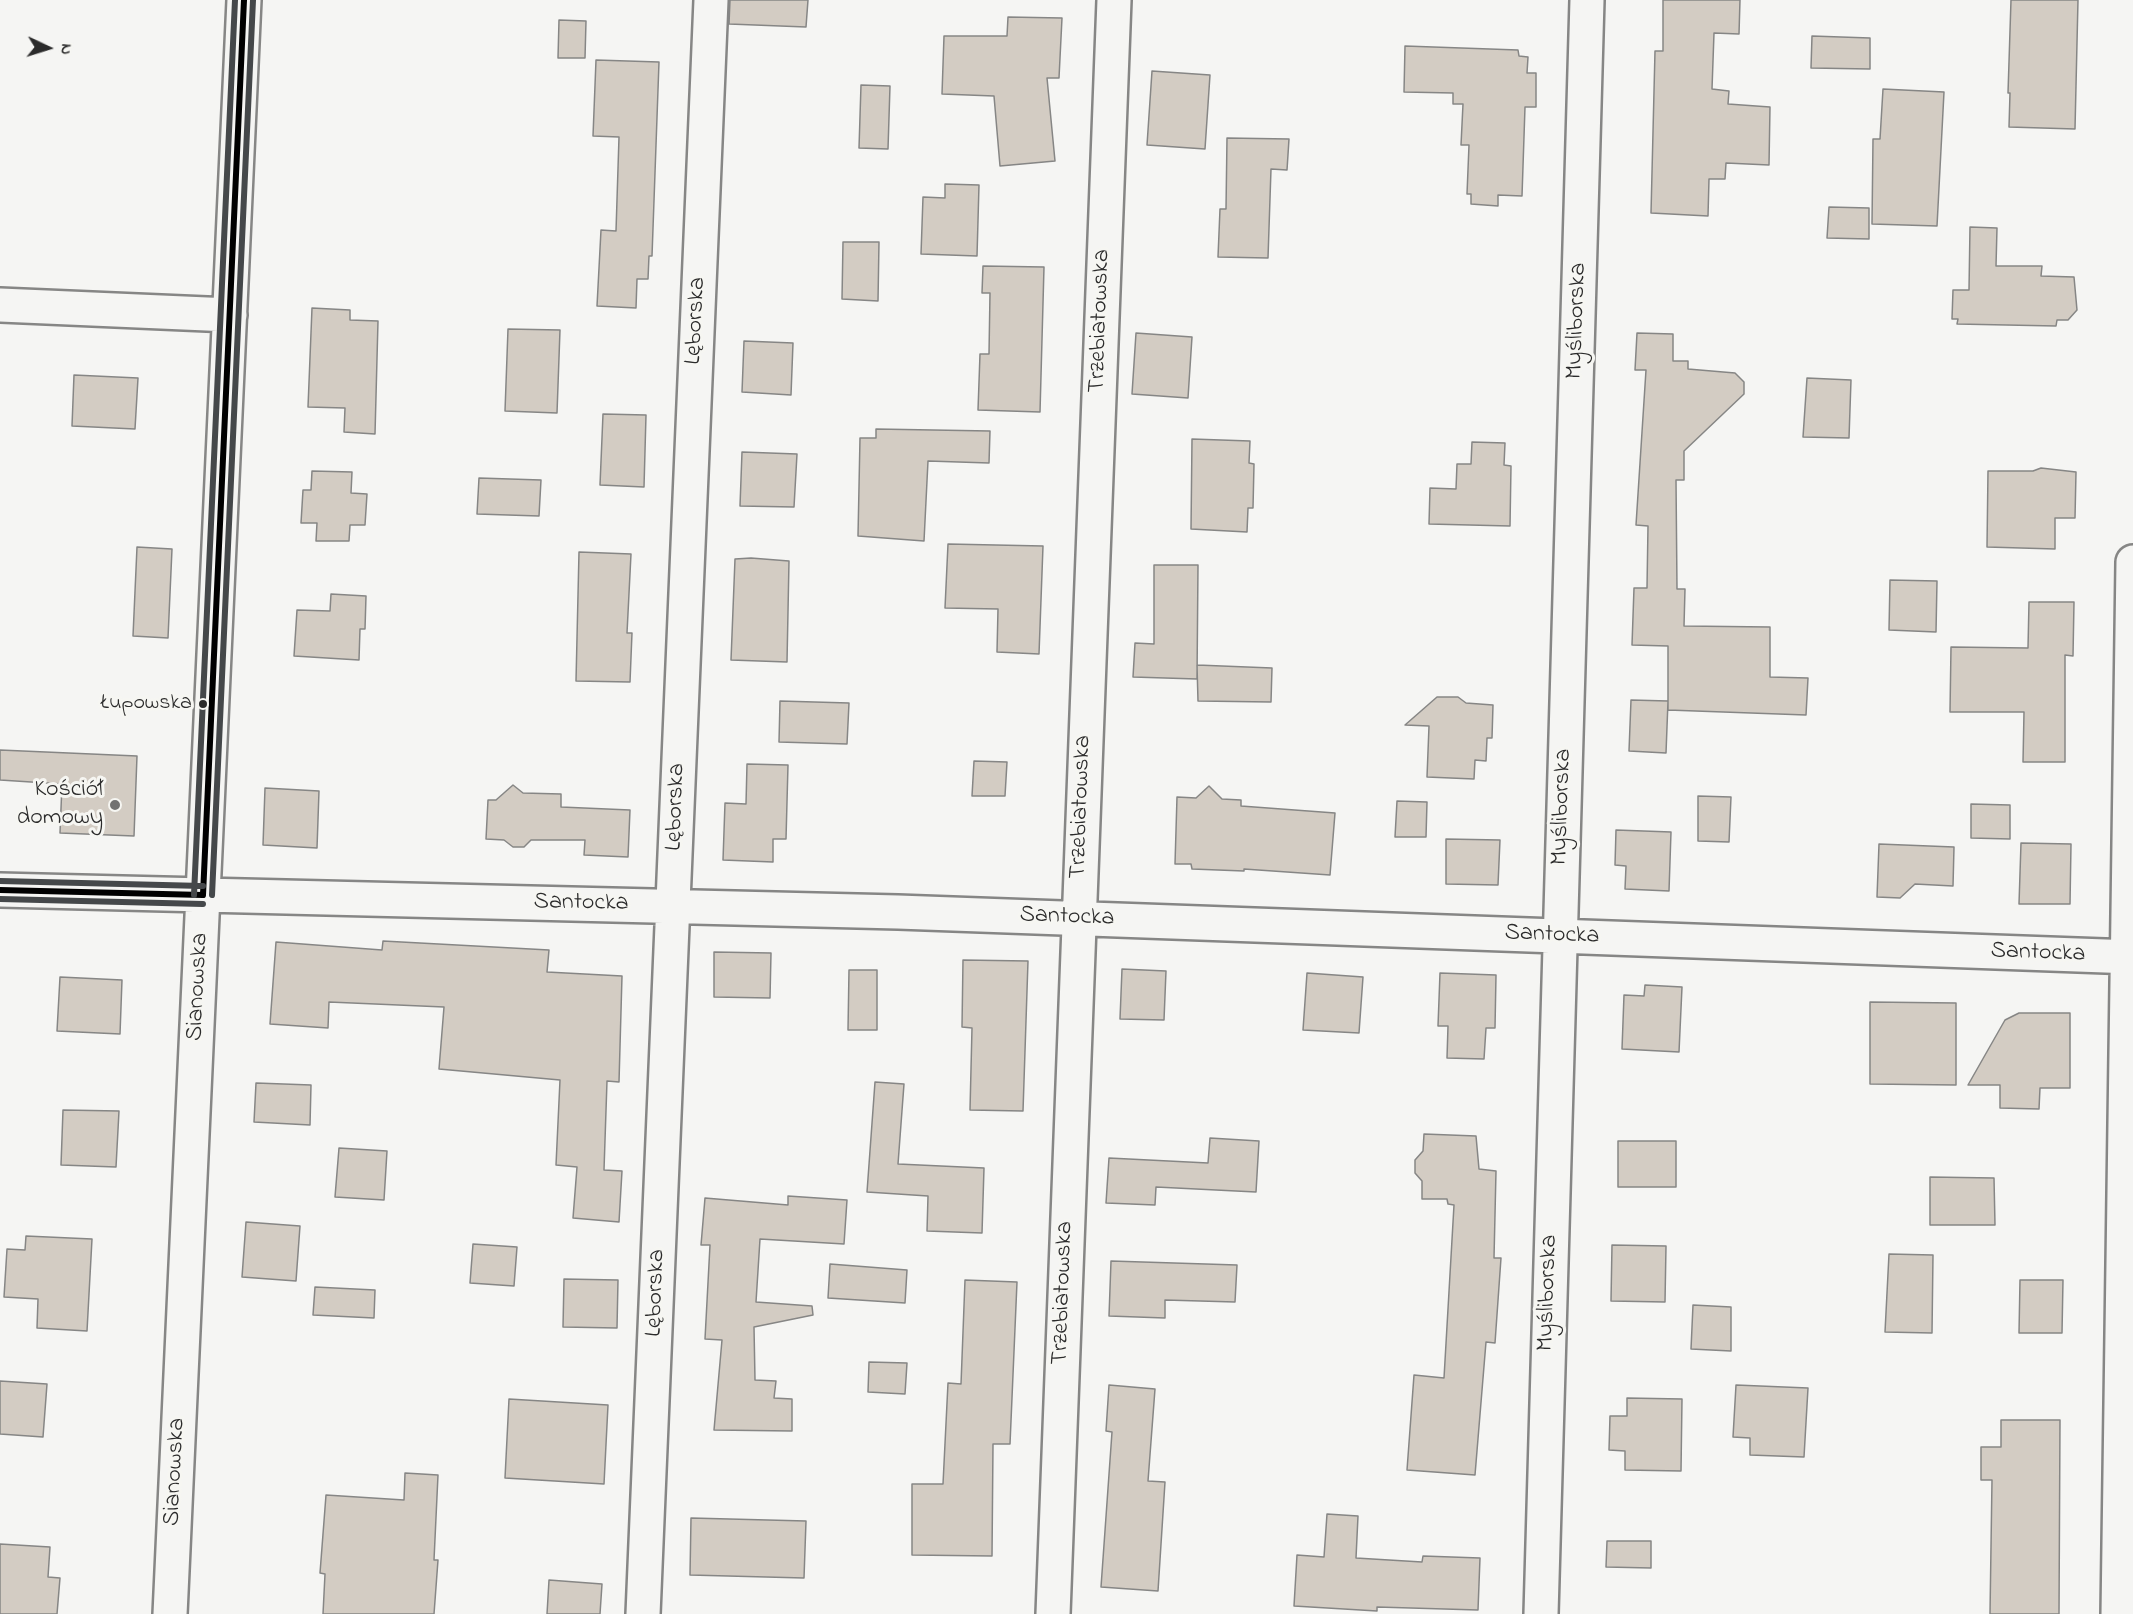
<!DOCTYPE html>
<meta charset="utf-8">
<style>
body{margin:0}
#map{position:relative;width:2133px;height:1614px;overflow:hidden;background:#f5f5f3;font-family:"Indie Flower",sans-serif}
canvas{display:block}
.north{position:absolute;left:18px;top:18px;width:60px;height:60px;-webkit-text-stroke:4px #f6f6f2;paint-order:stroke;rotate:94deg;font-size:16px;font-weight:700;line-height:24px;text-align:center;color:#2b2b2b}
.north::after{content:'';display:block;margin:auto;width:21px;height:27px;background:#2b2b2b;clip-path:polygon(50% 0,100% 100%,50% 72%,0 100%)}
</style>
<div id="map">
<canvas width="2133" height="1614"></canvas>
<div class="north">N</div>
</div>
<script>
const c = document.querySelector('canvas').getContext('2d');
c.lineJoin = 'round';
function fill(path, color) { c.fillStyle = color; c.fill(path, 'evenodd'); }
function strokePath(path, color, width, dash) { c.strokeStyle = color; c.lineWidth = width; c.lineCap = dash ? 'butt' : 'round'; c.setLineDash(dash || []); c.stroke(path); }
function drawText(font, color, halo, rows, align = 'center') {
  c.font = font + ' "Indie Flower",sans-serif'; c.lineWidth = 6; c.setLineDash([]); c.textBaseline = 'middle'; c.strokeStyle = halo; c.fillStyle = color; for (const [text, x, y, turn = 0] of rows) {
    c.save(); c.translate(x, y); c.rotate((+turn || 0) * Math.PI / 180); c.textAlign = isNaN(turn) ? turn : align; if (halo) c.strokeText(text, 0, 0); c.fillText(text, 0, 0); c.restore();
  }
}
const building = new Path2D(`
 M 730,0 L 808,0 L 806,27 L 729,24 Z
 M 1663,0 L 1740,0 L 1739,34 L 1714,33 L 1712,89 L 1729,91 L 1728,104 L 1770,107 L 1769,165 L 1726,163 L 1725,179 L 1709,179 L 1708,216 L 1651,213 L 1655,51 L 1663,51 Z
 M 2011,0 L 2078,0 L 2075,129 L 2009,127 L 2010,93 L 2008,93 Z
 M 1008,17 L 1062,18 L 1059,78 L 1047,78 L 1055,161 L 1000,166 L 994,96 L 942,94 L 944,36 L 1007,36 Z
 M 559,20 L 586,21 L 585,58 L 558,58 Z
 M 1812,36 L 1870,38 L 1870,69 L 1811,68 Z
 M 1405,46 L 1518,50 L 1519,56 L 1528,57 L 1527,73 L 1536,73 L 1536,107 L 1525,107 L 1522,196 L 1498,195 L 1498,206 L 1471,204 L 1471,194 L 1467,194 L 1469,145 L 1461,145 L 1463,104 L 1453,104 L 1453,93 L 1404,92 Z
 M 596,60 L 659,62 L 652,256 L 649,256 L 648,279 L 637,279 L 636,308 L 597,306 L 601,230 L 616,231 L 619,137 L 593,136 Z
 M 1152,71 L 1210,75 L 1205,149 L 1147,145 Z
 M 861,85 L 890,86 L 888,149 L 859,148 Z
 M 1883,89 L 1944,92 L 1937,226 L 1872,224 L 1873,139 L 1880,139 Z
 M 1227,138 L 1289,139 L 1287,170 L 1271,169 L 1268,258 L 1218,257 L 1220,209 L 1226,209 Z
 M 945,184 L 979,185 L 977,256 L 921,254 L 923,197 L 945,198 Z
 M 1829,207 L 1869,208 L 1869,239 L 1827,238 Z
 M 1970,227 L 1997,228 L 1996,266 L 2042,266 L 2041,276 L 2074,277 L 2077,310 L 2068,320 L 2057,320 L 2056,326 L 1957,324 L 1958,319 L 1952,319 L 1953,290 L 1969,290 Z
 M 843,242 L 879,242 L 878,301 L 842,299 Z
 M 983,266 L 1044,267 L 1040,412 L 978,410 L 980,354 L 989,354 L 990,293 L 982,293 Z
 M 312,308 L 350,310 L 350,320 L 378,321 L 375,434 L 344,432 L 345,408 L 308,407 Z
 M 508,329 L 560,330 L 557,413 L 505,411 Z
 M 1136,333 L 1192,337 L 1188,398 L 1132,394 Z
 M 1637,333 L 1673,334 L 1673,361 L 1688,361 L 1688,369 L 1735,373 L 1744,382 L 1744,394 L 1684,451 L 1684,480 L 1676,480 L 1677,589 L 1685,589 L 1684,626 L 1770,627 L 1770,677 L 1808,678 L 1806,715 L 1668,710 L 1668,646 L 1632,645 L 1634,588 L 1647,588 L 1648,526 L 1636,525 L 1646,370 L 1635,370 Z
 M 744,341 L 793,343 L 791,395 L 742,392 Z
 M 74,375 L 138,378 L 135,429 L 72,426 Z
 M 1807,378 L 1851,380 L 1849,438 L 1803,437 Z
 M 603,414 L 646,415 L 644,487 L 600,485 Z
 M 876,429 L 990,431 L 989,463 L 928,461 L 924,541 L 858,536 L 860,438 L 876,438 Z
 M 1192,439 L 1250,441 L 1249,463 L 1254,464 L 1253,508 L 1248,508 L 1247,532 L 1191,529 Z
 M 1472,442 L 1505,443 L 1504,465 L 1511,466 L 1510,526 L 1429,524 L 1430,488 L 1456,489 L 1457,464 L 1471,464 Z
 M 742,452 L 797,454 L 794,507 L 740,506 Z
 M 2041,468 L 2076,472 L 2075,518 L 2055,518 L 2055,549 L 1987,547 L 1988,471 L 2033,471 Z
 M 312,471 L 352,472 L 351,493 L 367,494 L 365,525 L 350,525 L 349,541 L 316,541 L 317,523 L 301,523 L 303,490 L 311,490 Z
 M 479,478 L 541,480 L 539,516 L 477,514 Z
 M 948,544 L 1043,546 L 1039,654 L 997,652 L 998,609 L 945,608 Z
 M 137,547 L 172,549 L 168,638 L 133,636 Z
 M 579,552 L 631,554 L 627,633 L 632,633 L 630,682 L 576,681 Z
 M 751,558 L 789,561 L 787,662 L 731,660 L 735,559 Z
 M 1154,565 L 1198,565 L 1197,679 L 1133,677 L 1135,643 L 1154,644 Z
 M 1890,580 L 1937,581 L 1936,632 L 1889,630 Z
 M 331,594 L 366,596 L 365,629 L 360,629 L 359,660 L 294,656 L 297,610 L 330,611 Z
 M 2029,602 L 2074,602 L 2073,656 L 2065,655 L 2065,762 L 2023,762 L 2024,712 L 1950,712 L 1951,647 L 2028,648 Z
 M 1197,665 L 1272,668 L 1271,702 L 1198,701 Z
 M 1437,697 L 1458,697 L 1466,703 L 1493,705 L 1492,738 L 1487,738 L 1486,761 L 1475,760 L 1474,779 L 1427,777 L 1429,726 L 1405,725 Z
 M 1631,700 L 1668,701 L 1666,753 L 1629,751 Z
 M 780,701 L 849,703 L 847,744 L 779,742 Z
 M 0,750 L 137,756 L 134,836 L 60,833 L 62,784 L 0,780 Z
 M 974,761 L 1007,762 L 1005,796 L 972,796 Z
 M 747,764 L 788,765 L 786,839 L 773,839 L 773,862 L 723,860 L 725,803 L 746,804 Z
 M 513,785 L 523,793 L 561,794 L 561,807 L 630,810 L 628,857 L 584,855 L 585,840 L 531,840 L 524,847 L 513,847 L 504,840 L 486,839 L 488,800 L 496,800 Z
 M 1209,786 L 1222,799 L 1241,800 L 1241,806 L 1335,813 L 1330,875 L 1244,869 L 1244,871 L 1192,869 L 1191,864 L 1175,864 L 1177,797 L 1196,798 Z
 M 265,788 L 319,791 L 317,848 L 263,845 Z
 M 1698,796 L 1731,797 L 1729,842 L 1698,841 Z
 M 1397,801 L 1427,802 L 1426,837 L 1395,837 Z
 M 1971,804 L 2010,805 L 2010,839 L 1971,838 Z
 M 1616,830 L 1671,832 L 1669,891 L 1625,889 L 1626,866 L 1615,865 Z
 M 1446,839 L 1500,840 L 1498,885 L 1446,884 Z
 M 2021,843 L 2071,844 L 2070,904 L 2019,904 Z
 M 1879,844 L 1954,847 L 1953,886 L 1915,884 L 1900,898 L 1877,897 Z
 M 383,941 L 549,950 L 547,972 L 622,976 L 619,1082 L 607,1081 L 604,1170 L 622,1171 L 619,1222 L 573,1218 L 577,1167 L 556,1165 L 560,1080 L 439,1069 L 444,1007 L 329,1002 L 328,1028 L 270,1024 L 276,942 L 382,950 Z
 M 714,952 L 771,953 L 770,998 L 714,997 Z
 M 963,960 L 1028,961 L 1023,1111 L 970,1110 L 972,1028 L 962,1027 Z
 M 1122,969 L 1166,971 L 1164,1020 L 1120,1019 Z
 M 849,970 L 877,970 L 877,1030 L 848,1030 Z
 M 1307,973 L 1363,977 L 1359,1033 L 1303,1030 Z
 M 1440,973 L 1496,975 L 1495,1028 L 1486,1028 L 1484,1059 L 1447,1058 L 1448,1026 L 1438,1026 Z
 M 60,977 L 122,980 L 120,1034 L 57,1031 Z
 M 1645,985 L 1682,987 L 1679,1052 L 1622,1049 L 1624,995 L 1644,996 Z
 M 1870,1002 L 1956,1003 L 1956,1085 L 1870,1084 Z
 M 2019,1013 L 2070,1013 L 2070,1088 L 2040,1088 L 2039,1109 L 2000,1108 L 2000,1085 L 1968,1085 L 2005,1020 Z
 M 875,1082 L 904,1084 L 898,1164 L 984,1168 L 982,1233 L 927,1231 L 928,1196 L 867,1192 Z
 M 256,1083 L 311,1085 L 310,1125 L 254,1122 Z
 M 63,1110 L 119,1111 L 116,1167 L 61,1165 Z
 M 1424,1134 L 1476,1136 L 1479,1169 L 1496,1171 L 1494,1258 L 1501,1258 L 1495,1343 L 1486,1342 L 1475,1475 L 1407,1470 L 1414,1375 L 1444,1378 L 1454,1205 L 1448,1204 L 1447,1199 L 1422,1199 L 1422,1181 L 1415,1173 L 1415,1160 L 1423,1151 Z
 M 1210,1138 L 1259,1141 L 1256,1192 L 1156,1187 L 1155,1205 L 1106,1203 L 1109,1158 L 1208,1163 Z
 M 1618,1141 L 1676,1141 L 1676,1187 L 1618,1187 Z
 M 339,1148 L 387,1151 L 384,1200 L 335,1197 Z
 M 1930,1177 L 1994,1178 L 1995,1225 L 1930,1225 Z
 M 788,1196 L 847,1200 L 844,1244 L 760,1239 L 756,1302 L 812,1306 L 813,1315 L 754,1327 L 755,1380 L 776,1381 L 774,1398 L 792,1399 L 792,1431 L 714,1430 L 722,1340 L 705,1339 L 710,1245 L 701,1245 L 705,1198 L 788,1205 Z
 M 246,1222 L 300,1226 L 296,1281 L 242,1277 Z
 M 26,1236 L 92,1239 L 87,1331 L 37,1328 L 38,1299 L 4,1297 L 7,1249 L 25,1250 Z
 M 473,1244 L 517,1247 L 514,1286 L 470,1283 Z
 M 1612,1245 L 1666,1246 L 1665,1302 L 1611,1301 Z
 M 1889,1254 L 1933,1255 L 1932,1333 L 1885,1332 Z
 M 1111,1261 L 1237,1265 L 1235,1302 L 1165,1300 L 1165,1318 L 1109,1316 Z
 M 830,1264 L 907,1270 L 905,1303 L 828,1298 Z
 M 564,1279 L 618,1280 L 617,1328 L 563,1327 Z
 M 965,1280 L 1017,1282 L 1010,1444 L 993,1444 L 992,1556 L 912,1555 L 912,1484 L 943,1484 L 948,1383 L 961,1384 Z
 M 2020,1280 L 2063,1280 L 2062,1333 L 2019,1333 Z
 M 315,1287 L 375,1290 L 374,1318 L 313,1315 Z
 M 1693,1305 L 1731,1307 L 1731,1351 L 1691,1349 Z
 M 869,1362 L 907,1363 L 905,1394 L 868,1392 Z
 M 0,1381 L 47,1384 L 43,1437 L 0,1434 Z
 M 1109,1385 L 1155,1389 L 1148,1481 L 1165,1482 L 1158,1591 L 1101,1587 L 1112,1432 L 1106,1431 Z
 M 1736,1385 L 1808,1388 L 1804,1457 L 1750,1455 L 1750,1438 L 1733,1437 Z
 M 1627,1398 L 1682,1399 L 1681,1471 L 1625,1470 L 1625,1451 L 1609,1450 L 1610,1416 L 1627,1416 Z
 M 509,1399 L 608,1405 L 604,1484 L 505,1478 Z
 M 2001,1420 L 2060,1420 L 2059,1614 L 1990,1614 L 1992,1480 L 1981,1480 L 1981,1447 L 2001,1447 Z
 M 405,1473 L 438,1475 L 434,1560 L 438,1560 L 434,1614 L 323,1614 L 325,1574 L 320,1573 L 326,1495 L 404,1500 Z
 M 1327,1514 L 1358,1516 L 1356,1558 L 1422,1562 L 1423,1556 L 1480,1558 L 1478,1610 L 1377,1607 L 1377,1611 L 1294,1606 L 1297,1555 L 1324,1557 Z
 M 691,1518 L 806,1521 L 804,1578 L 690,1575 Z
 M 1607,1541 L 1651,1541 L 1651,1568 L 1606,1567 Z
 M 0,1544 L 50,1547 L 48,1577 L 60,1578 L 57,1614 L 0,1614 Z
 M 549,1580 L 602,1584 L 600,1614 L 547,1614 Z`);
const street = new Path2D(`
 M 0,305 L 230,315
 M 0,890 L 898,912 L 2133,957
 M 170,1614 L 244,0
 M 643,1614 L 711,0
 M 1053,1614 L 1114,0
 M 1541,1614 L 1587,0
 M 2118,1614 L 2133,562`);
const bus1 = new Path2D(`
 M 0,890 L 203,895
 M 203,895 L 244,0`);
const bus2 = new Path2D(`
 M 212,895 L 253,0
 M 0,899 L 203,904`);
const bus3 = new Path2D(`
 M 0,881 L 203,886
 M 194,895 L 235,0`);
const markers = [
 [203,704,5,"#2b2b2b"],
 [115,805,6,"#727271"]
];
const busNames = [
 ["Łupowska",192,704]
];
const streetNames = [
 ["Lęborska",697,321,-87],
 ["Trzebiatowska",1101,321,-88],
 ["Myśliborska",1578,321,-88],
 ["Lęborska",677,807,-88],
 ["Trzebiatowska",1082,807,-88],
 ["Myśliborska",1563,807,-88],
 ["Santocka",581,904,1],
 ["Santocka",1067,918,2],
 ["Santocka",1552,936,2],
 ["Santocka",2038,954,2],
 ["Sianowska",199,987,-87],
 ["Lęborska",657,1293,-88],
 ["Trzebiatowska",1064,1293,-88],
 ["Myśliborska",1549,1293,-88],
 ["Sianowska",176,1472,-87]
];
const poiNames = [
 ["Kościół",103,791],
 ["domowy",103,819]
];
fill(building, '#d3ccc3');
strokePath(building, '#868685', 1.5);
strokePath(street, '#868685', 38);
strokePath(street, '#f5f5f3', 33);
strokePath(bus1, '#000', 6);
strokePath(bus2, '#45484a', 6);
strokePath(bus3, '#45484a', 6);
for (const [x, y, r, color] of markers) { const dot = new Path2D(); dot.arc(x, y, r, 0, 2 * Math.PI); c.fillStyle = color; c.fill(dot); strokePath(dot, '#f6f6f2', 2); }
drawText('22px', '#2b2b2b', '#f6f6f2', busNames, 'right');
drawText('24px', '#2b2b2b', '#f6f6f2', streetNames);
drawText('24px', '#2b2b2b', '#f6f6f2', poiNames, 'right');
</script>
